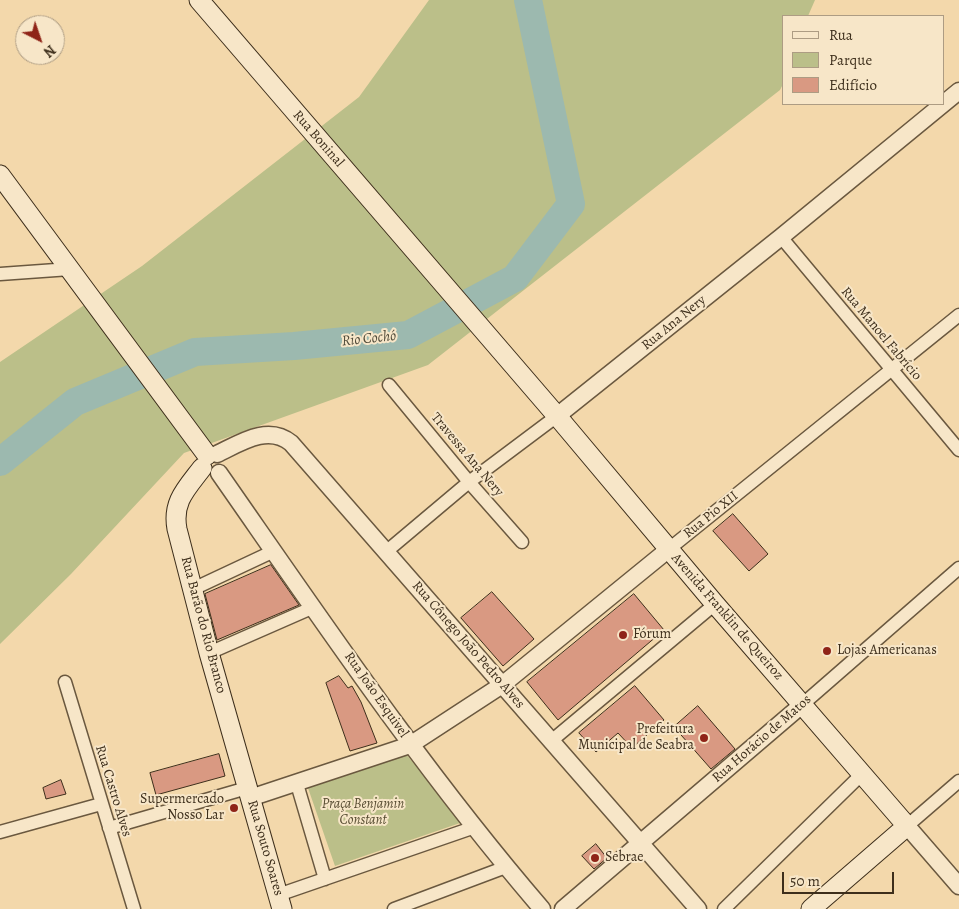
<!DOCTYPE html>
<meta charset="utf-8">
<style>
body{margin:0}
#map{position:relative;width:959px;height:909px;overflow:hidden;background:#f3d8ab;font-family:Alegreya,serif}
canvas{display:block}
.legend{position:absolute;left:782px;top:15px;width:162px;height:90px;box-sizing:border-box;background:#f7e6c8;border:1px solid #ad9c83;margin:0;padding:6px 9px;list-style:none;font-size:15px;color:#3d2e1b}
.legend li{display:flex;align-items:center;gap:10px;height:25px}
.legend b{width:25px;border:1px solid #ad9c83}
.north{position:absolute;left:15px;top:15px;width:50px;height:50px;box-sizing:border-box;background:#f7e6c8;border:1px solid #ad9c83;border-radius:50%;rotate:139deg;font-size:14px;font-weight:700;line-height:20px;text-align:center;color:#3d2e1b}
.north::after{content:'';display:block;margin:auto;width:18px;height:22px;background:#8f2418;clip-path:polygon(50% 0,100% 100%,50% 72%,0 100%)}
.scale{position:absolute;left:782px;top:872px;width:112px;height:22px;box-sizing:border-box;border:2px solid #3d2e1b;border-top:0;padding-left:6px;font-size:15px;line-height:18px;white-space:nowrap;color:#3d2e1b;-webkit-text-stroke:4px #f7e6c8;paint-order:stroke}
</style>
<div id="map">
<canvas width="959" height="909"></canvas>
<ul class="legend">
<li><b style="height:6px;background:#f7e6c8"></b>Rua</li>
<li><b style="height:14px;background:#bbbf89"></b>Parque</li>
<li><b style="height:14px;background:#d99982"></b>Edifício</li>
</ul>
<div class="north">N</div>
<div class="scale">50 m</div>
</div>
<script>
const c = document.querySelector('canvas').getContext('2d');
c.lineJoin = 'round';
function fill(path, color) { c.fillStyle = color; c.fill(path, 'evenodd'); }
function strokePath(path, color, width, dash) { c.strokeStyle = color; c.lineWidth = width; c.lineCap = dash ? 'butt' : 'round'; c.setLineDash(dash || []); c.stroke(path); }
function drawText(font, color, halo, rows, align = 'center') {
  c.font = font + ' Alegreya,serif'; c.lineWidth = 4; c.setLineDash([]); c.textBaseline = 'middle'; c.strokeStyle = halo; c.fillStyle = color; for (const [text, x, y, turn = 0] of rows) {
    c.save(); c.translate(x, y); c.rotate((+turn || 0) * Math.PI / 180); c.textAlign = isNaN(turn) ? turn : align; if (halo) c.strokeText(text, 0, 0); c.fillText(text, 0, 0); c.restore();
  }
}
const green = new Path2D(`
 M 429,0 L 815,0 L 808,16 L 783,16 L 783,84 L 780,90 L 428,365 L 184,453 L 71,574 L 0,644 L 0,362 L 142,266 L 359,97 Z
 M 406,754 L 463,822 L 335,866 L 308,788 Z`);
const river = new Path2D(`
 M 0,462 L 75,402 L 195,352 L 294,346 L 408,335 L 515,278 L 571,204 L 528,0`);
const building = new Path2D(`
 M 733,514 L 768,554 L 749,571 L 713,531 Z
 M 271,565 L 299,605 L 217,640 L 205,594 Z
 M 492,592 L 534,639 L 503,666 L 461,618 Z
 M 634,594 L 664,630 L 558,720 L 527,682 Z
 M 339,676 L 348,688 L 352,686 L 361,702 L 377,743 L 350,751 L 326,683 Z
 M 635,686 L 664,720 L 632,748 L 618,733 L 596,752 L 579,733 Z
 M 698,706 L 735,749 L 711,769 L 674,727 Z
 M 219,754 L 225,776 L 156,795 L 150,773 Z
 M 61,780 L 66,794 L 46,799 L 43,788 Z
 M 596,844 L 607,858 L 594,869 L 582,856 Z`);
const minor = new Path2D(`
 M 781,237 L 959,450
 M 0,274 L 70,269
 M 389,385 L 469,482 L 522,542
 M 669,549 L 959,315
 M 387,551 L 469,482 L 557,416
 M 193,589 L 274,551
 M 209,653 L 314,607
 M 65,682 L 134,909
 M 803,704 L 959,568
 M 550,742 L 715,604
 M 297,784 L 325,879
 M 907,826 L 959,781
 M 109,828 L 247,788
 M 0,832 L 101,804
 M 278,895 L 475,827
 M 394,909 L 506,867
 M 724,909 L 863,773`);
const tertiary = new Path2D(`
 M 557,416 L 781,237 L 959,91
 M 217,454 C 240,443 268,424 291,443 L 698,909
 M 219,473 C 323,622 424,772 542,909
 M 250,798 L 410,745 L 502,685 L 669,549
 M 907,826 L 959,886
 M 563,909 L 803,704`);
const secondary = new Path2D(`
 M 199,0 L 557,416 L 715,604 L 907,826 L 811,909
 M 0,175 L 207,455
 M 202,468 C 186,489 172,502 177,529 L 209,653 L 282,909`);
const markers = [
 [623,635,5,"#8f2418"],
 [827,651,5,"#8f2418"],
 [704,738,5,"#8f2418"],
 [234,808,5,"#8f2418"],
 [595,858,5,"#8f2418"]
];
const streetNames = [
 ["Rua Boninal",318,139,49],
 ["Rua Ana Nery",674,323,-39],
 ["Rua Manoel Fabrício",881,334,50],
 ["Travessa Ana Nery",467,455,50],
 ["Rua Pio XII",711,515,-39],
 ["Avenida Franklin de Queiroz",727,617,49],
 ["Rua Barão do Rio Branco",203,625,75],
 ["Rua Cônego João Pedro Alves",468,645,49],
 ["Rua João Esquivel",376,695,55],
 ["Rua Horácio de Matos",762,739,-41],
 ["Rua Castro Alves",113,791,73],
 ["Rua Souto Soares",265,848,74]
];
const poiNames = [
 ["Fórum",633,635],
 ["Lojas Americanas",837,651],
 ["Prefeitura",694,730,"right"],
 ["Municipal de Seabra",694,746,"right"],
 ["Supermercado",224,800,"right"],
 ["Nosso Lar",224,816,"right"],
 ["Sebrae",605,858]
];
const parkNames = [
 ["Praça Benjamin",363,805],
 ["Constant",363,821]
];
const waterNames = [
 ["Rio Cochó",369,339,-6]
];
fill(green, '#bbbf89');
strokePath(river, '#9cb9af', 28);
fill(building, '#d99982');
strokePath(building, '#3d2e1b', 1);
strokePath(minor, '#6a583f', 15);
strokePath(tertiary, '#6a583f', 19);
strokePath(secondary, '#3d2e1b', 21);
strokePath(minor, '#f7e6c8', 12);
strokePath(tertiary, '#f7e6c8', 16);
strokePath(secondary, '#f7e6c8', 19);
for (const [x, y, r, color] of markers) { const dot = new Path2D(); dot.arc(x, y, r, 0, 2 * Math.PI); c.fillStyle = color; c.fill(dot); strokePath(dot, '#f7e6c8', 2); }
drawText('14px', '#3d2e1b', '#f7e6c8', streetNames);
drawText('14px', '#3d2e1b', '#f7e6c8', poiNames, 'left');
drawText('italic 14px', '#564b31', '#f7e6c8', parkNames);
drawText('italic 15px', '#504a39', '#f7e6c8', waterNames);
</script>
